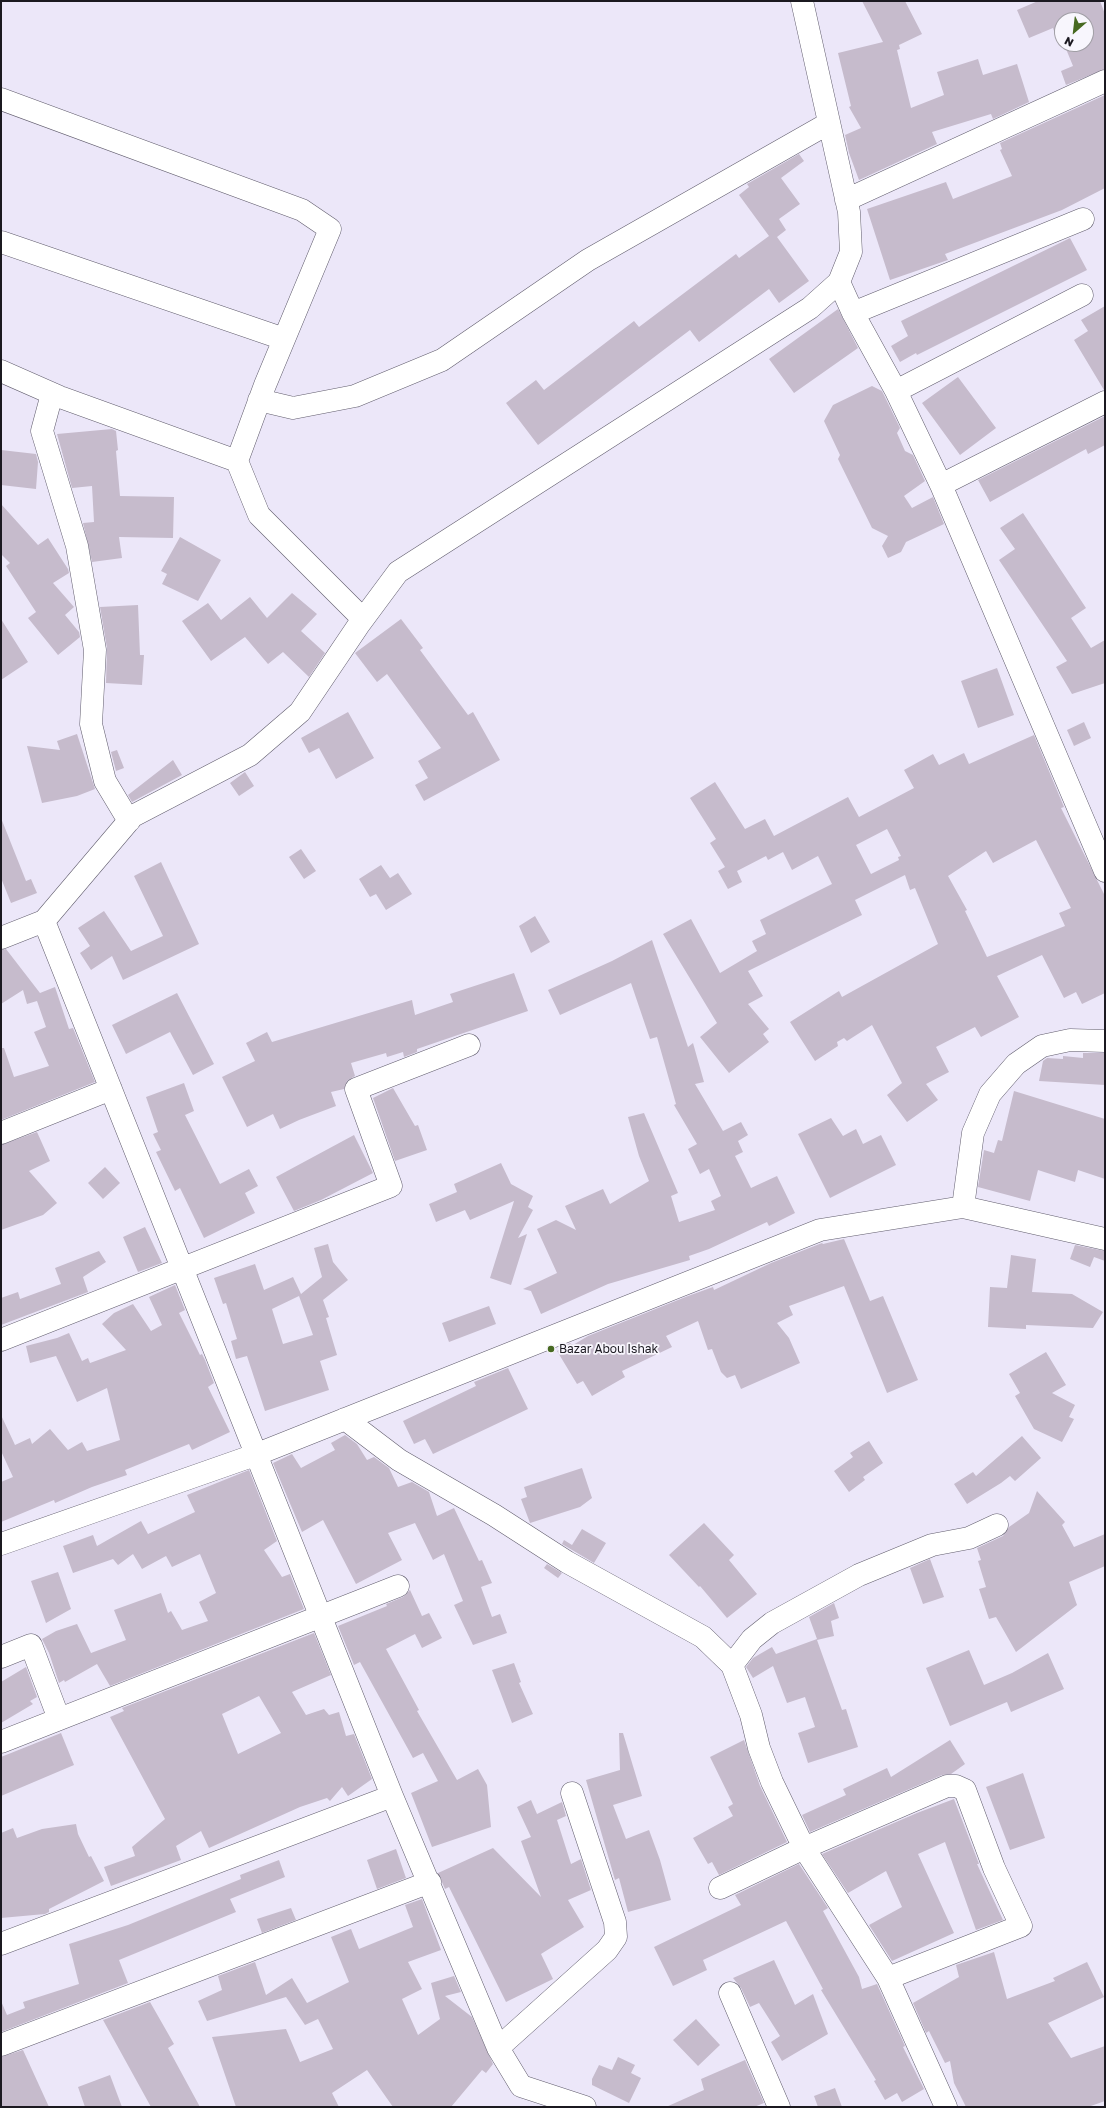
<!DOCTYPE html>
<style>
body{margin:0}
#map{position:relative;width:1106px;height:2108px;overflow:hidden;background:#ece7f9;font-family:"Golos Text",sans-serif}
canvas{display:block}
.frame{position:absolute;inset:0;border:2px solid #1b1920;pointer-events:none}
.north{position:absolute;left:1054px;top:12px;width:40px;height:40px;box-sizing:border-box;background:#f8f6fd;border:1px solid #a09ea5;border-radius:50%;rotate:208deg;font-size:11px;font-weight:700;line-height:16px;text-align:center;color:#1b1920}
.north::after{content:'';display:block;margin:auto;width:14px;height:18px;background:#476921;clip-path:polygon(50% 0,100% 100%,50% 72%,0 100%)}
</style>
<div id="map">
<canvas width="1106" height="2108"></canvas>
<div class="frame"></div>
<div class="north">N</div>
</div>
<script>
const c = document.querySelector('canvas').getContext('2d');
c.lineJoin = 'round';
function fill(path, color) { c.fillStyle = color; c.fill(path, 'evenodd'); }
function strokePath(path, color, width, dash) { c.strokeStyle = color; c.lineWidth = width; c.lineCap = dash ? 'butt' : 'round'; c.setLineDash(dash || []); c.stroke(path); }
function drawText(font, color, halo, rows, align = 'center') {
  c.font = font + ' "Golos Text",sans-serif'; c.lineWidth = 3.5; c.setLineDash([]); c.textBaseline = 'middle'; c.strokeStyle = halo; c.fillStyle = color; for (const [text, x, y, turn = 0] of rows) {
    c.save(); c.translate(x, y); c.rotate((+turn || 0) * Math.PI / 180); c.textAlign = isNaN(turn) ? turn : align; if (halo) c.strokeText(text, 0, 0); c.fillText(text, 0, 0); c.restore();
  }
}
const building = new Path2D(`
 M 862,1 L 905,1 L 922,34 L 899,45 L 900,49 L 897,50 L 911,108 L 944,95 L 937,72 L 978,59 L 983,75 L 1017,64 L 1029,102 L 993,119 L 991,114 L 932,132 L 937,144 L 859,180 L 849,153 L 845,135 L 861,128 L 849,107 L 851,106 L 838,53 L 883,42 Z
 M 1038,1 L 1100,1 L 1105,14 L 1105,69 L 1066,85 L 1061,71 L 1073,66 L 1064,44 L 1086,44 L 1086,20 L 1062,20 L 1062,40 L 1059,32 L 1055,34 L 1053,28 L 1029,38 L 1017,10 Z
 M 1105,95 L 1105,188 L 1062,210 L 945,254 L 948,260 L 890,280 L 867,209 L 946,182 L 953,199 L 1012,176 L 1000,150 L 1002,149 L 1000,143 Z
 M 799,154 L 804,161 L 781,178 L 800,204 L 779,219 L 786,230 L 777,237 L 809,281 L 779,303 L 769,289 L 699,342 L 690,330 L 538,445 L 506,403 L 536,380 L 544,390 L 634,321 L 639,327 L 736,254 L 739,258 L 769,236 L 739,195 L 749,187 L 747,184 Z
 M 1070,238 L 1087,270 L 917,355 L 916,353 L 900,362 L 891,346 L 908,336 L 901,321 Z
 M 1105,306 L 1105,390 L 1104,390 L 1074,340 L 1088,331 L 1081,320 Z
 M 838,309 L 858,348 L 794,393 L 769,359 Z
 M 958,377 L 996,428 L 960,455 L 922,403 Z
 M 872,386 L 882,391 L 900,428 L 897,433 L 905,451 L 913,455 L 925,481 L 904,496 L 912,508 L 933,497 L 944,524 L 906,542 L 901,552 L 888,558 L 882,546 L 888,536 L 872,528 L 838,459 L 840,455 L 824,421 L 833,405 Z
 M 1105,416 L 1105,445 L 1088,454 L 1086,449 L 990,502 L 978,480 Z
 M 112,429 L 116,431 L 118,450 L 116,451 L 120,496 L 174,497 L 173,538 L 119,537 L 122,558 L 92,562 L 83,523 L 94,522 L 92,486 L 72,488 L 57,434 Z
 M 1,450 L 36,454 L 38,462 L 36,489 L 1,485 Z
 M 1,504 L 38,545 L 48,538 L 68,569 L 69,573 L 53,583 L 74,607 L 65,615 L 79,632 L 80,637 L 58,655 L 28,618 L 36,612 L 6,566 L 10,563 L 1,554 Z
 M 1023,513 L 1086,608 L 1071,618 L 1091,648 L 1105,640 L 1105,683 L 1072,694 L 1056,667 L 1067,661 L 999,560 L 1015,549 L 1000,528 Z
 M 180,537 L 221,560 L 198,601 L 162,584 L 167,574 L 161,571 Z
 M 292,593 L 317,614 L 301,631 L 325,653 L 309,677 L 283,652 L 268,664 L 245,637 L 211,661 L 182,621 L 208,603 L 221,620 L 250,597 L 267,618 Z
 M 138,605 L 140,655 L 144,655 L 142,685 L 106,683 L 107,648 L 100,607 Z
 M 1,619 L 28,662 L 1,680 Z
 M 401,619 L 423,648 L 420,650 L 468,715 L 473,712 L 500,760 L 424,801 L 415,785 L 428,778 L 418,761 L 441,748 L 387,674 L 377,682 L 355,653 Z
 M 997,668 L 1014,715 L 978,728 L 961,681 Z
 M 348,712 L 374,758 L 336,779 L 319,748 L 309,753 L 301,738 Z
 M 1084,722 L 1091,738 L 1074,746 L 1067,730 Z
 M 77,734 L 95,789 L 77,796 L 42,803 L 27,746 L 60,750 L 57,741 Z
 M 1034,735 L 1064,807 L 1061,808 L 1105,896 L 1105,993 L 1082,1004 L 1076,992 L 1064,998 L 1042,955 L 997,976 L 1019,1017 L 981,1037 L 975,1027 L 936,1047 L 949,1072 L 926,1084 L 938,1100 L 907,1122 L 887,1095 L 902,1083 L 872,1025 L 847,1041 L 844,1038 L 837,1042 L 838,1046 L 815,1061 L 790,1022 L 839,991 L 842,997 L 938,944 L 915,888 L 910,890 L 905,875 L 855,900 L 862,915 L 748,971 L 763,996 L 748,1004 L 769,1029 L 763,1034 L 769,1042 L 729,1073 L 700,1037 L 717,1023 L 663,934 L 691,919 L 720,973 L 757,951 L 752,941 L 766,934 L 760,920 L 832,884 L 818,856 L 792,870 L 783,852 L 768,860 L 766,856 L 737,871 L 742,882 L 728,889 L 718,871 L 725,867 L 710,843 L 716,839 L 690,798 L 715,782 L 745,829 L 765,819 L 774,836 L 848,797 L 859,817 L 914,788 L 904,770 L 933,754 L 939,765 L 964,753 L 969,764 ZM 887,829 L 901,856 L 898,857 L 899,860 L 871,874 L 856,845 ZM 1036,840 L 1071,908 L 1059,913 L 1065,926 L 987,957 L 965,911 L 967,910 L 948,876 L 986,851 L 993,863 Z
 M 117,750 L 124,768 L 116,771 L 111,752 Z
 M 173,760 L 182,775 L 132,802 L 128,795 Z
 M 245,772 L 254,786 L 239,796 L 230,783 Z
 M 1,818 L 26,881 L 31,879 L 37,893 L 11,903 L 1,878 Z
 M 301,849 L 316,871 L 304,879 L 289,857 Z
 M 161,862 L 199,944 L 123,980 L 112,956 L 91,970 L 80,953 L 90,946 L 78,928 L 104,911 L 131,951 L 163,936 L 134,876 Z
 M 381,865 L 390,878 L 398,873 L 412,894 L 386,910 L 376,894 L 370,897 L 359,879 Z
 M 535,916 L 550,942 L 531,953 L 519,926 Z
 M 652,940 L 688,1047 L 693,1043 L 704,1082 L 695,1084 L 723,1131 L 741,1122 L 748,1135 L 738,1141 L 743,1152 L 735,1156 L 751,1188 L 777,1176 L 795,1213 L 769,1226 L 767,1222 L 709,1249 L 689,1256 L 690,1260 L 608,1284 L 541,1314 L 531,1291 L 523,1289 L 557,1273 L 537,1229 L 556,1220 L 576,1230 L 565,1206 L 603,1189 L 610,1204 L 649,1181 L 639,1156 L 628,1117 L 644,1113 L 678,1193 L 671,1196 L 679,1222 L 715,1210 L 711,1201 L 721,1196 L 709,1169 L 700,1174 L 688,1149 L 697,1144 L 674,1105 L 676,1104 L 657,1037 L 650,1039 L 631,983 L 560,1015 L 548,990 L 612,961 Z
 M 6,949 L 40,993 L 55,987 L 69,1029 L 73,1028 L 95,1082 L 1,1120 L 1,1048 L 4,1048 L 14,1077 L 49,1066 L 34,1032 L 46,1027 L 37,1001 L 27,1004 L 23,990 L 1,1004 L 1,950 Z
 M 514,973 L 528,1011 L 417,1049 L 417,1052 L 404,1057 L 403,1052 L 387,1057 L 386,1053 L 351,1063 L 355,1076 L 347,1081 L 344,1089 L 331,1092 L 336,1106 L 299,1120 L 280,1129 L 273,1114 L 247,1127 L 222,1077 L 255,1061 L 246,1043 L 267,1032 L 272,1042 L 412,1000 L 415,1015 L 453,1002 L 450,994 Z
 M 177,993 L 214,1064 L 193,1075 L 170,1032 L 126,1054 L 112,1025 Z
 M 1083,1053 L 1105,1053 L 1105,1085 L 1039,1081 L 1043,1061 L 1047,1058 L 1063,1059 L 1063,1056 L 1083,1058 Z
 M 184,1083 L 194,1111 L 185,1115 L 220,1184 L 249,1169 L 258,1186 L 245,1193 L 255,1213 L 204,1238 L 180,1188 L 175,1191 L 156,1152 L 161,1150 L 153,1134 L 158,1132 L 146,1097 Z
 M 393,1088 L 415,1126 L 418,1125 L 427,1150 L 395,1161 L 373,1098 Z
 M 1014,1091 L 1105,1119 L 1105,1179 L 1078,1170 L 1075,1182 L 1038,1170 L 1030,1201 L 978,1187 L 984,1150 L 994,1153 L 998,1140 L 1002,1141 Z
 M 831,1118 L 843,1136 L 856,1129 L 863,1144 L 881,1135 L 896,1165 L 830,1198 L 798,1134 Z
 M 37,1132 L 50,1161 L 29,1171 L 57,1203 L 43,1215 L 1,1230 L 1,1145 Z
 M 354,1135 L 373,1173 L 321,1200 L 294,1211 L 276,1177 Z
 M 501,1163 L 511,1184 L 533,1196 L 528,1207 L 533,1210 L 518,1238 L 527,1234 L 511,1285 L 490,1278 L 514,1201 L 470,1220 L 465,1210 L 436,1222 L 429,1204 L 457,1192 L 454,1184 Z
 M 105,1167 L 120,1183 L 103,1199 L 88,1183 Z
 M 145,1227 L 162,1263 L 138,1272 L 123,1237 Z
 M 844,1239 L 870,1301 L 883,1296 L 918,1380 L 887,1393 L 844,1286 L 789,1306 L 793,1315 L 777,1323 L 789,1338 L 800,1363 L 741,1389 L 735,1375 L 727,1378 L 721,1372 L 712,1349 L 708,1350 L 698,1321 L 666,1336 L 672,1347 L 622,1371 L 625,1377 L 592,1396 L 583,1381 L 577,1384 L 557,1351 L 570,1343 L 573,1345 L 588,1336 L 688,1296 L 713,1287 L 714,1290 L 771,1263 L 822,1243 L 823,1244 Z
 M 328,1244 L 333,1262 L 348,1280 L 323,1300 L 329,1317 L 326,1318 L 337,1355 L 320,1361 L 329,1390 L 265,1411 L 247,1356 L 236,1359 L 231,1341 L 237,1339 L 226,1303 L 223,1304 L 214,1278 L 255,1264 L 264,1290 L 293,1277 L 301,1294 L 322,1277 L 314,1248 ZM 299,1296 L 313,1335 L 283,1344 L 272,1309 Z
 M 1075,1245 L 1105,1251 L 1105,1261 L 1094,1257 L 1090,1267 L 1070,1259 Z
 M 99,1251 L 106,1262 L 83,1277 L 88,1292 L 1,1325 L 1,1298 L 18,1292 L 20,1299 L 61,1284 L 55,1268 Z
 M 1011,1255 L 1036,1259 L 1032,1292 L 1072,1294 L 1103,1312 L 1093,1328 L 1026,1325 L 1026,1329 L 988,1327 L 990,1287 L 1007,1288 Z
 M 175,1285 L 185,1310 L 179,1313 L 200,1355 L 202,1354 L 205,1360 L 214,1383 L 208,1387 L 230,1432 L 192,1450 L 189,1444 L 125,1470 L 127,1475 L 92,1487 L 55,1503 L 54,1500 L 1,1522 L 1,1482 L 13,1477 L 1,1451 L 1,1415 L 15,1445 L 30,1438 L 32,1444 L 50,1429 L 68,1450 L 82,1442 L 87,1451 L 120,1440 L 107,1388 L 77,1402 L 56,1356 L 30,1363 L 26,1346 L 57,1338 L 69,1333 L 82,1361 L 88,1358 L 90,1363 L 126,1350 L 102,1324 L 114,1313 L 133,1304 L 151,1331 L 162,1325 L 149,1297 Z
 M 489,1306 L 496,1324 L 449,1342 L 442,1323 Z
 M 1046,1352 L 1066,1385 L 1052,1393 L 1075,1405 L 1069,1417 L 1074,1419 L 1062,1442 L 1034,1429 L 1015,1396 L 1020,1393 L 1009,1374 Z
 M 508,1368 L 528,1409 L 433,1454 L 425,1439 L 414,1444 L 403,1421 L 476,1386 L 474,1382 Z
 M 345,1435 L 357,1444 L 367,1460 L 374,1457 L 389,1468 L 398,1487 L 412,1482 L 429,1492 L 437,1516 L 454,1508 L 479,1561 L 482,1560 L 492,1583 L 481,1587 L 492,1617 L 500,1614 L 507,1633 L 473,1645 L 454,1605 L 463,1601 L 444,1554 L 433,1560 L 415,1523 L 388,1533 L 402,1560 L 356,1584 L 323,1520 L 302,1532 L 273,1463 L 292,1454 L 301,1468 L 335,1450 L 331,1443 Z
 M 1022,1436 L 1041,1458 L 1015,1481 L 1010,1476 L 1001,1483 L 967,1504 L 954,1484 L 973,1472 L 976,1476 Z
 M 869,1441 L 883,1463 L 863,1477 L 865,1480 L 849,1492 L 834,1471 L 853,1457 L 850,1453 Z
 M 582,1468 L 592,1498 L 580,1507 L 530,1523 L 521,1499 L 527,1497 L 524,1487 Z
 M 249,1470 L 277,1541 L 264,1550 L 282,1577 L 290,1574 L 304,1609 L 110,1686 L 97,1664 L 65,1682 L 64,1680 L 59,1683 L 49,1653 L 42,1639 L 56,1631 L 77,1624 L 91,1653 L 126,1640 L 114,1610 L 161,1593 L 168,1613 L 171,1611 L 182,1630 L 208,1621 L 199,1602 L 216,1593 L 200,1554 L 172,1567 L 166,1556 L 142,1569 L 133,1554 L 118,1565 L 113,1559 L 73,1573 L 63,1546 L 93,1535 L 97,1546 L 141,1521 L 148,1534 L 195,1512 L 187,1495 Z
 M 1037,1491 L 1065,1522 L 1062,1525 L 1074,1547 L 1105,1534 L 1105,1566 L 1069,1582 L 1077,1605 L 1016,1652 L 996,1617 L 989,1619 L 979,1589 L 986,1587 L 978,1561 L 981,1560 L 977,1548 L 1003,1536 L 1009,1527 L 1029,1513 Z
 M 704,1523 L 734,1555 L 729,1560 L 757,1594 L 727,1618 L 700,1586 L 699,1587 L 669,1555 Z
 M 582,1529 L 606,1543 L 594,1563 L 562,1544 L 564,1540 L 572,1545 Z
 M 930,1559 L 944,1597 L 923,1604 L 910,1568 Z
 M 547,1564 L 562,1573 L 558,1578 L 544,1568 Z
 M 58,1572 L 71,1609 L 46,1623 L 31,1581 Z
 M 410,1590 L 422,1616 L 429,1613 L 442,1638 L 422,1648 L 415,1634 L 386,1649 L 419,1710 L 417,1711 L 457,1780 L 478,1769 L 487,1785 L 491,1827 L 432,1847 L 411,1793 L 438,1781 L 423,1753 L 413,1758 L 360,1662 L 354,1665 L 338,1626 L 387,1606 L 386,1604 L 403,1597 Z
 M 834,1603 L 839,1618 L 831,1621 L 834,1636 L 817,1640 L 842,1710 L 846,1709 L 858,1747 L 808,1763 L 798,1733 L 815,1727 L 805,1697 L 787,1703 L 773,1666 L 753,1678 L 746,1667 L 753,1658 L 772,1647 L 776,1654 L 817,1639 L 809,1617 Z
 M 314,1633 L 331,1675 L 292,1692 L 306,1715 L 324,1709 L 329,1715 L 339,1712 L 346,1736 L 354,1734 L 372,1779 L 348,1796 L 342,1787 L 330,1801 L 327,1798 L 300,1807 L 209,1848 L 201,1831 L 176,1846 L 181,1860 L 111,1886 L 104,1867 L 135,1856 L 132,1847 L 165,1819 L 110,1717 L 124,1711 L 122,1708 ZM 259,1696 L 281,1733 L 238,1754 L 222,1714 Z
 M 969,1650 L 984,1685 L 1012,1673 L 1048,1653 L 1064,1689 L 1011,1712 L 1007,1702 L 950,1726 L 926,1668 Z
 M 514,1663 L 521,1682 L 519,1683 L 533,1714 L 512,1723 L 492,1670 Z
 M 26,1667 L 37,1697 L 30,1701 L 33,1704 L 1,1723 L 1,1682 Z
 M 61,1733 L 74,1765 L 1,1796 L 1,1757 Z
 M 619,1733 L 623,1733 L 642,1796 L 613,1805 L 626,1839 L 649,1830 L 660,1860 L 671,1900 L 628,1912 L 619,1878 L 615,1880 L 586,1780 L 620,1770 Z
 M 744,1740 L 760,1786 L 787,1842 L 719,1875 L 712,1862 L 708,1864 L 693,1838 L 733,1816 L 728,1807 L 733,1804 L 710,1757 Z
 M 950,1740 L 965,1764 L 951,1774 L 942,1775 L 810,1832 L 802,1815 L 846,1795 L 843,1789 L 887,1768 L 891,1777 Z
 M 1023,1773 L 1045,1838 L 1010,1850 L 986,1787 Z
 M 954,1799 L 979,1864 L 977,1864 L 1003,1920 L 976,1930 L 945,1842 L 918,1854 L 954,1933 L 892,1961 L 869,1925 L 902,1907 L 886,1871 L 848,1893 L 822,1854 L 917,1813 Z
 M 531,1800 L 537,1814 L 562,1802 L 566,1816 L 557,1820 L 571,1864 L 581,1859 L 591,1890 L 568,1900 L 584,1927 L 541,1954 L 553,1979 L 506,2002 L 449,1887 L 445,1889 L 438,1873 L 493,1848 L 541,1897 L 521,1841 L 531,1837 L 517,1807 Z
 M 76,1824 L 78,1834 L 89,1857 L 91,1856 L 104,1881 L 49,1909 L 49,1912 L 45,1914 L 1,1918 L 1,1833 L 13,1828 L 17,1838 L 42,1829 Z
 M 396,1849 L 406,1878 L 377,1889 L 367,1860 Z
 M 279,1860 L 285,1877 L 230,1899 L 236,1912 L 119,1960 L 128,1983 L 1,2032 L 1,2001 L 7,2015 L 25,2008 L 23,2002 L 79,1984 L 69,1944 L 128,1925 L 241,1879 L 240,1875 Z
 M 799,1864 L 828,1908 L 823,1911 L 859,1977 L 862,1989 L 877,1984 L 905,2046 L 903,2047 L 924,2089 L 902,2102 L 897,2093 L 885,2100 L 874,2081 L 876,2080 L 821,1990 L 823,1989 L 786,1921 L 703,1960 L 707,1970 L 673,1986 L 654,1947 L 741,1905 L 735,1895 Z
 M 422,1899 L 441,1950 L 408,1962 L 422,1989 L 402,1999 L 418,2035 L 440,2019 L 431,1983 L 454,1976 L 461,1992 L 445,1996 L 472,2017 L 493,2064 L 486,2073 L 482,2070 L 451,2107 L 393,2107 L 367,2070 L 332,2093 L 339,2107 L 236,2107 L 212,2037 L 286,2029 L 300,2062 L 333,2049 L 318,2019 L 305,2025 L 286,1997 L 207,2021 L 198,2001 L 222,1990 L 218,1976 L 255,1962 L 266,1995 L 292,1978 L 307,2003 L 349,1982 L 331,1937 L 351,1929 L 359,1949 L 413,1927 L 405,1905 Z
 M 291,1908 L 296,1920 L 262,1933 L 257,1919 Z
 M 994,1952 L 1007,1999 L 1055,1981 L 1053,1978 L 1087,1962 L 1104,1997 L 1048,2023 L 1071,2058 L 1105,2046 L 1105,2101 L 1088,2107 L 966,2107 L 954,2083 L 950,2061 L 945,2063 L 929,2031 L 926,2033 L 913,2003 L 959,1977 L 956,1965 Z
 M 774,1960 L 795,2005 L 813,1994 L 828,2034 L 782,2061 L 771,2042 L 780,2036 L 759,2003 L 750,2007 L 741,1988 L 733,1978 Z
 M 150,2002 L 174,2044 L 168,2048 L 200,2107 L 151,2107 L 103,2020 Z
 M 696,2019 L 720,2045 L 698,2066 L 673,2040 Z
 M 23,2050 L 49,2107 L 1,2107 L 1,2057 Z
 M 618,2057 L 635,2065 L 631,2073 L 641,2078 L 629,2103 L 592,2085 L 592,2079 L 599,2065 L 612,2070 Z
 M 745,2060 L 764,2103 L 754,2107 L 666,2107 L 704,2090 L 701,2079 Z
 M 110,2075 L 122,2107 L 85,2107 L 78,2087 Z
 M 835,2088 L 842,2107 L 818,2107 L 814,2096 Z`);
const minor = new Path2D(`
 M 1,99 L 302,210 L 330,229 L 265,385 L 237,461
 M 846,200 L 1105,81
 M 1,242 L 284,339
 M 839,282 L 853,313 L 896,391 L 941,485 L 1105,871
 M 853,313 L 1083,219
 M 1,371 L 60,397 L 237,461 L 259,515 L 363,619
 M 896,391 L 1082,295
 M 52,394 L 42,431 L 77,546 L 95,650 L 91,724 L 105,781 L 129,821
 M 259,400 L 293,408 L 355,396 L 442,360 L 588,260 L 829,123
 M 941,485 L 1105,402
 M 44,921 L 392,1796 L 498,2048 L 521,2086 L 585,2107
 M 1,938 L 44,921 L 133,816 L 250,755 L 300,712 L 358,626 L 398,572 L 810,308 L 839,282 L 851,252 L 849,212 L 802,1
 M 1,1133 L 111,1089
 M 963,1207 L 973,1133 L 990,1094 L 1016,1064 L 1042,1046 L 1070,1040 L 1105,1041
 M 1,1340 L 391,1186 L 356,1089 L 469,1045
 M 345,1419 L 399,1460 L 494,1515 L 567,1562 L 703,1637 L 732,1665 L 751,1715 L 759,1748 L 772,1782 L 804,1848 L 888,1978 L 946,2107
 M 1,1544 L 255,1455 L 820,1230 L 963,1207 L 1105,1239
 M 1,1657 L 31,1645 L 59,1719
 M 732,1665 L 752,1639 L 772,1623 L 859,1575 L 932,1545 L 969,1538 L 997,1525
 M 1,1742 L 398,1586
 M 720,1888 L 804,1848 L 947,1786 L 956,1786 L 965,1790 L 994,1868 L 1021,1926 L 888,1978
 M 1,1944 L 392,1796
 M 730,1993 L 779,2107
 M 1,2045 L 430,1882
 M 498,2048 L 607,1950 L 616,1937 L 615,1922 L 572,1793`);
const markers = [
 [551,1349,4,"#476921"]
];
const poiNames = [
 ["Bazar Abou Ishak",559,1349]
];
fill(building, '#c6bbcc');
strokePath(minor, '#615d6d', 23);
strokePath(minor, '#fff', 22);
for (const [x, y, r, color] of markers) { const dot = new Path2D(); dot.arc(x, y, r, 0, 2 * Math.PI); c.fillStyle = color; c.fill(dot); strokePath(dot, '#f8f6fd', 1.5); }
drawText('12px', '#1b1920', '#f8f6fd', poiNames, 'left');
</script>
